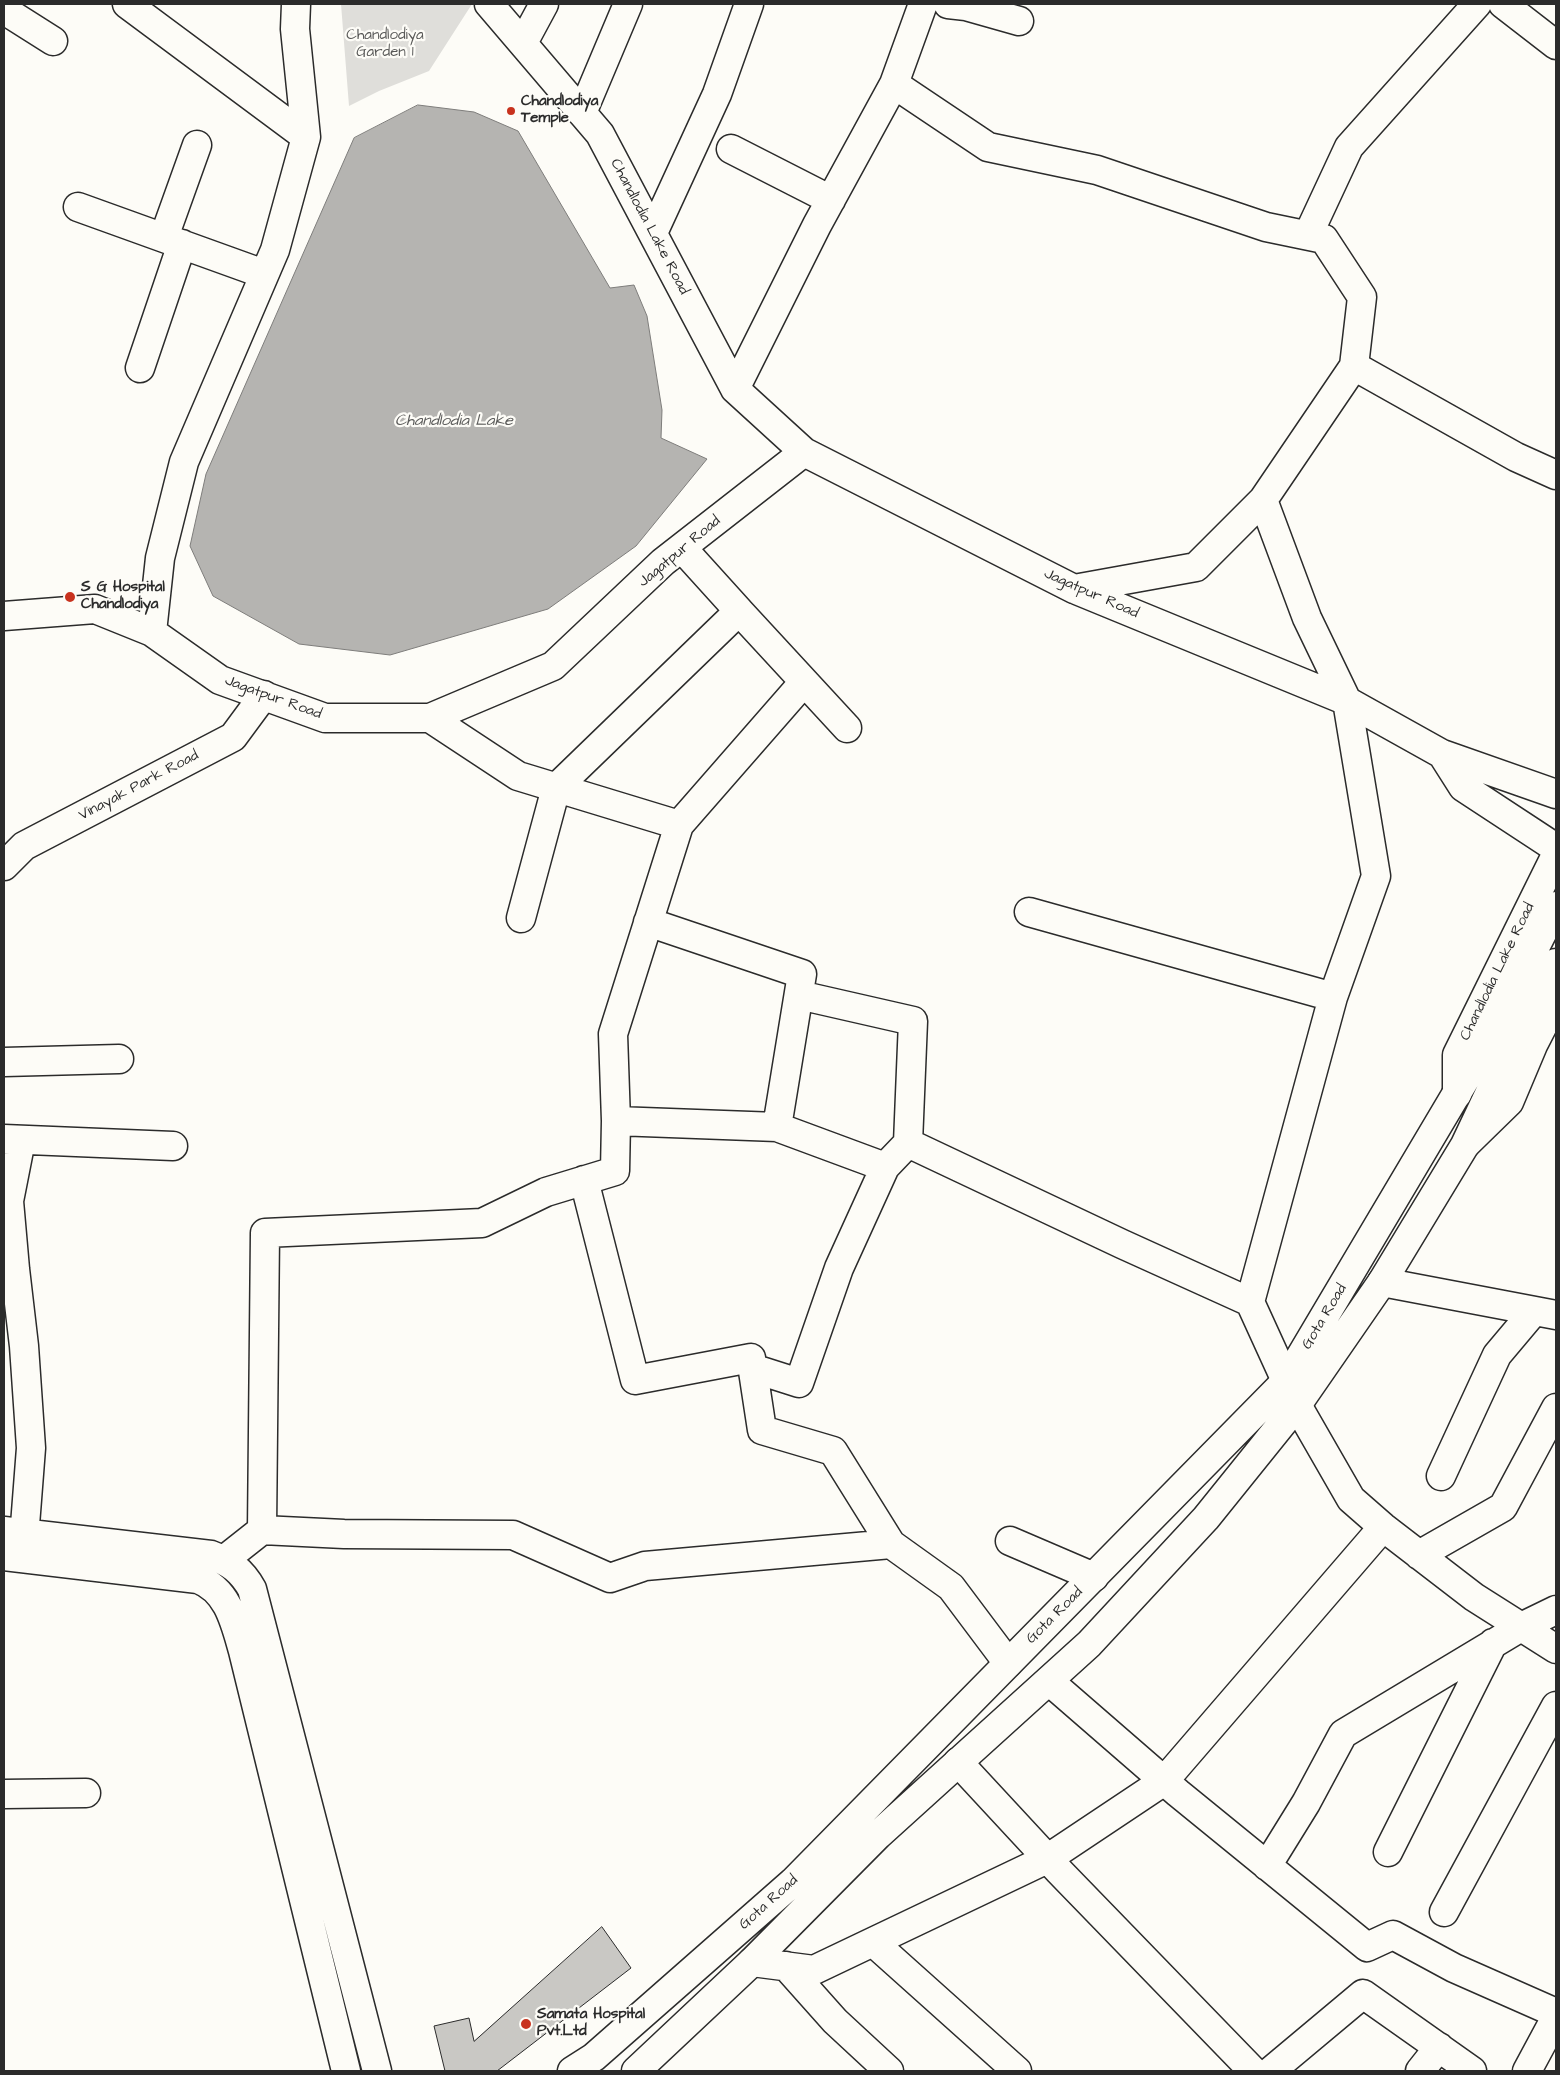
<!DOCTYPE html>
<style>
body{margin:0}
#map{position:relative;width:1560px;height:2075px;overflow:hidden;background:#fdfcf7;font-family:"Architects Daughter",sans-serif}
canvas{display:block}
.frame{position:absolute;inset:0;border:5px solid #2b2b2b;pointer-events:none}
</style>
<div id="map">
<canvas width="1560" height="2075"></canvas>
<div class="frame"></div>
</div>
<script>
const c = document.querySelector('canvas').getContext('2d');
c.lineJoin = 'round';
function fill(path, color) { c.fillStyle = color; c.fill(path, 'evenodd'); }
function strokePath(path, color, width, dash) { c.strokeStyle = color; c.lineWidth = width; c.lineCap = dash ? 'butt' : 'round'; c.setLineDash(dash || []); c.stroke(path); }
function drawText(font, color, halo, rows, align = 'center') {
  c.font = font + ' "Architects Daughter",sans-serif'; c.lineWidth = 4.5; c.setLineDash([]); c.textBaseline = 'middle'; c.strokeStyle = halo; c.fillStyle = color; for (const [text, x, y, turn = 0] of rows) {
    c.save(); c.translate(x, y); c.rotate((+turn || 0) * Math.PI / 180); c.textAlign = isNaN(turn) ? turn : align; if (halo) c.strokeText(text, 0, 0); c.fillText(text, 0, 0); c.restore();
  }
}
const green = new Path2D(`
 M 341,4 L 472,4 L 429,71 L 379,91 L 349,106 Z`);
const water = new Path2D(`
 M 418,105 L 474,112 L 518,131 L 610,288 L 634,285 L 647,316 L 662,410 L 661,438 L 707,459 L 636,546 L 548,609 L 390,655 L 299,644 L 213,596 L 190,546 L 206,474 L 354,138 Z`);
const building = new Path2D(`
 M 602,1927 L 631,1968 L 497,2071 L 445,2071 L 434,2026 L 469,2018 L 474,2041 Z`);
const minor = new Path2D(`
 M 127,4 L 306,137
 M 489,4 L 600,134 L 735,389 L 804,452 L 1074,589 L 1347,701 L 1442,754 L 1556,794
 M 948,4 L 966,6 L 1019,21
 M 1503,4 L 1556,45
 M 4,10 L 53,41
 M 523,43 L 544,4
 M 894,84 L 923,4
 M 582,113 L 628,4
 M 731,149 L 831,200
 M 78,207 L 264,274
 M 653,233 L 717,94 L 749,4
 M 1308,235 L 1349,147 L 1477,4
 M 164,237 L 197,145
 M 1354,366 L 1516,457 L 1556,475
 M 140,368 L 182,244
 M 735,389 L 817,225 L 894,84 L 988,147 L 1097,170 L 1266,227 L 1324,239 L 1362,297 L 1354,366 L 1263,500 L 1196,567 L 1074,589
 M 1263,500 L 1307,618 L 1347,701 L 1376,876 L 1333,997 L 1250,1302 L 1297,1405 L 1351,1499 L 1383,1527 L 1474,1597 L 1556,1649
 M 739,611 L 847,728
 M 4,616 L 95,609 L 152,632 L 220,680 L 325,718 L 430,718 L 553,666 L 663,562 L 804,452
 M 152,632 L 160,558 L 184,462 L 275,250 L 306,137 L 295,29 L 296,4
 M 1442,754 L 1463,787 L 1556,848
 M 679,825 L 804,682
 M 4,866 L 24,846 L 233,737 L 264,695
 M 1029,912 L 1333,997
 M 521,918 L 556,788 L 739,611 L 682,548
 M 799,995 L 913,1021 L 908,1143
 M 4,1062 L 119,1059
 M 1457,1094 L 1457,1055 L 1556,855
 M 616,1121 L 777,1127 L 802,974 L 648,922
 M 777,1127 L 885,1167 L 908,1143 L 1122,1244 L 1250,1302
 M 4,1139 L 173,1146
 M 21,1140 L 9,1201 L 15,1269 L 24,1346 L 31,1448 L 23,1551
 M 1467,1143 L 1509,1102 L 1533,1045 L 1556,1000
 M 584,1180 L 635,1380 L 751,1358 L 762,1430 L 833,1451 L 891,1544
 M 1382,1282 L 1556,1315
 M 752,1368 L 799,1383 L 839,1268 L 885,1167
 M 1441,1476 L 1497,1355 L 1534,1311
 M 262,1530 L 344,1534 L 513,1535 L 610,1578 L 645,1566 L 891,1544 L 951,1587 L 1008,1663
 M 4,1531 L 211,1555 C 230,1562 242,1571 252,1589 L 377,2071
 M 1010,1541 L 1094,1577
 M 1419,1555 L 1503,1507 L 1556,1408
 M 4,1556 L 198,1579 C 228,1590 235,1623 243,1651 L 346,2071
 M 224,1560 L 262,1530 L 265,1233 L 482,1223 L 546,1192 L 615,1171 L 616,1121 L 613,1034 L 679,825 L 518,776 L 430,718
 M 1049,1681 L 1178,1793 L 1367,1947 L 1393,1935 L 1454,1968 L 1556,2013
 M 958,1762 L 1059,1871 L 1253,2071
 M 4,1794 L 86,1793
 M 1388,1852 L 1493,1643
 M 1267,1866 L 1306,1803 L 1343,1734 L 1521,1627 L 1556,1610
 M 1444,1912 L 1556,1706
 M 873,1942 L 1017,2071
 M 752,1962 L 814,1970 L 1047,1859 L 1164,1781 L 1383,1527
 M 786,1966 L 835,2021 L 889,2071
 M 1271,2071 L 1363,1994 L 1472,2071
 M 1420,2071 L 1439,2047
 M 1527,2071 L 1556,2017`);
const major = new Path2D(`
 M 572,2071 L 594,2057 L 793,1882 L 1286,1381 L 1486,1044 L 1556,906
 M 636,2071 L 752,1962 L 878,1835 L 1089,1644 L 1206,1518 L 1297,1405 L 1382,1282 L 1465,1145 L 1509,1052 L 1556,963`);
const markers = [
 [511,111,5,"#c8321e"],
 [70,597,6,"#c8321e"],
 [526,2024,6,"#c8321e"]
];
const parkNames = [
 ["Chandlodiya",385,36],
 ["Garden 1",385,53]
];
const poiNames = [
 ["Chandlodiya",521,102],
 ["Temple",521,119],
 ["S G Hospital",81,588],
 ["Chandlodiya",81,605],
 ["Samata Hospital",537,2015],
 ["Pvt.Ltd",537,2032]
];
const streetNames = [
 ["Chandlodia Lake Road",649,227,62],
 ["Jagatpur Road",680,552,-40],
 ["Jagatpur Road",1091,594,24],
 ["Jagatpur Road",273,698,20],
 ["Vinayak Park Road",139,786,-28],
 ["Chandlodia Lake Road",1498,972,-64],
 ["Gota Road",1325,1317,-59],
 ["Gota Road",1055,1616,-45],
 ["Gota Road",769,1903,-42]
];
const waterNames = [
 ["Chandlodia Lake",454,422]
];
fill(green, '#dfdeda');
fill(water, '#b5b4b1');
strokePath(water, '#7e7d7b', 1);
fill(building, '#c9c8c4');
strokePath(building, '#2b2b2b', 1);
strokePath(minor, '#2b2b2b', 31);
strokePath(major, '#2b2b2b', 31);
strokePath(minor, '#fdfcf7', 28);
strokePath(major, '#fdfcf7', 28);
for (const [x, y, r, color] of markers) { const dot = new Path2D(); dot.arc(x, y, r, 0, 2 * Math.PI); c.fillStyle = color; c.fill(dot); strokePath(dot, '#fdfcf7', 2); }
drawText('15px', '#585857', '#fdfcf7', parkNames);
drawText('bold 15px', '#2b2b2b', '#fdfcf7', poiNames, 'left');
drawText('15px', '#2b2b2b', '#fdfcf7', streetNames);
drawText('italic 16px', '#5b5b5a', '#fdfcf7', waterNames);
</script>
